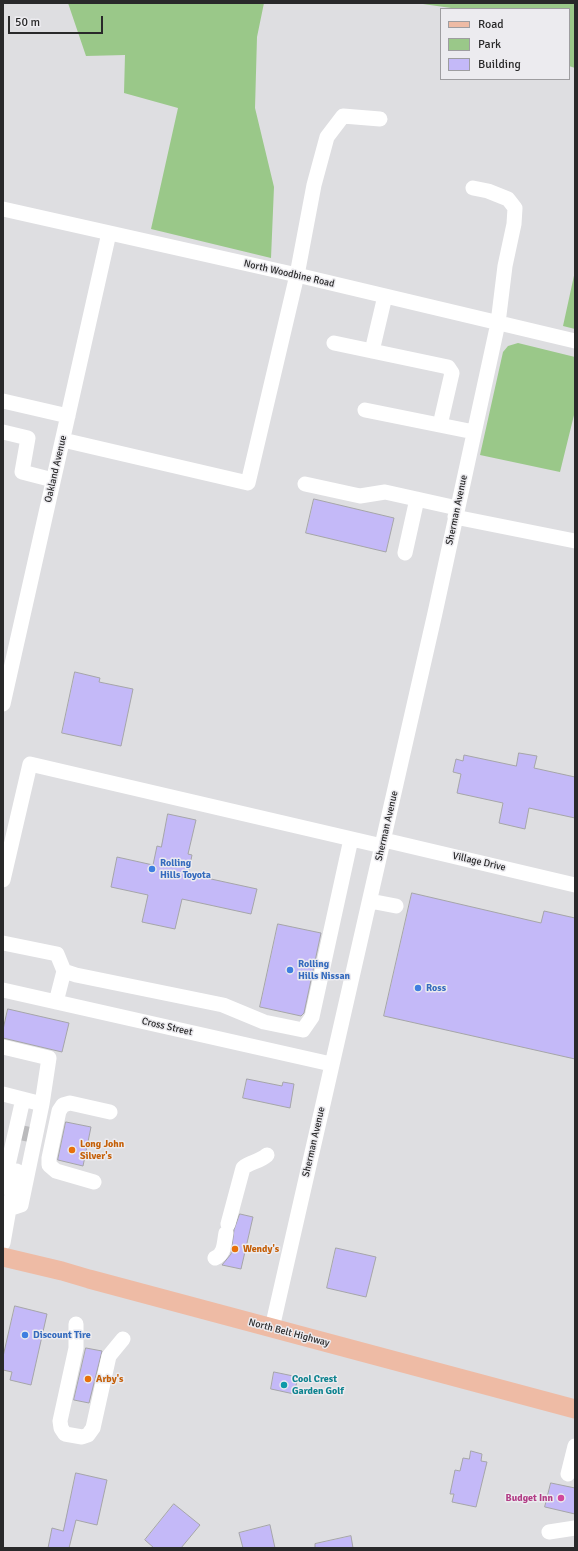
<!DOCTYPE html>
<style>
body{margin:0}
#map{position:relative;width:578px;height:1551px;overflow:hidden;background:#dedee1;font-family:Signika,sans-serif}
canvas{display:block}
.frame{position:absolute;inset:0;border:4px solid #29292a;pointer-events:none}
.legend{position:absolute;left:440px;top:8px;width:130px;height:72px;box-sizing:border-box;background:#ecebef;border:1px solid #9e9da0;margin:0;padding:5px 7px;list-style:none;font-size:12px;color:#29292a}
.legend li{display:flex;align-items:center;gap:8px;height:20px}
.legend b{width:20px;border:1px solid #9e9da0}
.scale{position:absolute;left:8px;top:16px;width:95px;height:18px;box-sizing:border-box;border:2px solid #29292a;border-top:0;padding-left:5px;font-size:12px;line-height:14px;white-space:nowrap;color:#29292a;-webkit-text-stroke:3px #ecebef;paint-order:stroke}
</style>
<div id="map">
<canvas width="578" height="1551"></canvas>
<div class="frame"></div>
<ul class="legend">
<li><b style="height:5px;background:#eebba5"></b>Road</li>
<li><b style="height:11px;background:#9ac889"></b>Park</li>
<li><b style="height:11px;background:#c4b9f8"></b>Building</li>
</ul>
<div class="scale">50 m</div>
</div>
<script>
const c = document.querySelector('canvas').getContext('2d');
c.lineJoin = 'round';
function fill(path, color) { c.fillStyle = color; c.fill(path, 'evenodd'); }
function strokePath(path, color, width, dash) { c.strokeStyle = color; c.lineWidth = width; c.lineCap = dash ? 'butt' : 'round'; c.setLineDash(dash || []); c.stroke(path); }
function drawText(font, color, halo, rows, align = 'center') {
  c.font = font + ' Signika,sans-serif'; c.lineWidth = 3; c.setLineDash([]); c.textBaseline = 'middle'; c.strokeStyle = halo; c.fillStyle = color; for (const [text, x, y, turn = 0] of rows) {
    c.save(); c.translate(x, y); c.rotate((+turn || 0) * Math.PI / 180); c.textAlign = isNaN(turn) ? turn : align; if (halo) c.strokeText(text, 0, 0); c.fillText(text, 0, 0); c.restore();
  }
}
const green = new Path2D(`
 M 68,3 L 264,3 L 257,37 L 255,108 L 274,187 L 271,258 L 151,229 L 178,108 L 124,93 L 125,55 L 86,56 Z
 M 416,3 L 575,3 L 575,68 L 569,66 L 569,9 L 458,9 Z
 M 575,271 L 575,329 L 563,326 Z
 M 518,343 L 575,357 L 575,411 L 560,472 L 480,455 L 503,352 L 508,346 Z`);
const building = new Path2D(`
 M 314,499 L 394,518 L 386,552 L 306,533 Z
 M 75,672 L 100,678 L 99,682 L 133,689 L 121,746 L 62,733 Z
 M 519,753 L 537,756 L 534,768 L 575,777 L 575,818 L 529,808 L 525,829 L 499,823 L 503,803 L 457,793 L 461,774 L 453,772 L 456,759 L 463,761 L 464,755 L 516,766 Z
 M 168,814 L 196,820 L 188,854 L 192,855 L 188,874 L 257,889 L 251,914 L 182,899 L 175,929 L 142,922 L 148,895 L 111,887 L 117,857 L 153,865 L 157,846 L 161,847 Z
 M 412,893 L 541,923 L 544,911 L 575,918 L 575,1059 L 384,1016 Z
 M 278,924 L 321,933 L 304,1013 L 301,1016 L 260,1007 Z
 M 8,1009 L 69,1023 L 62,1052 L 3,1038 L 3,1030 Z
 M 247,1079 L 282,1086 L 283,1082 L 294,1084 L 290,1108 L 243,1098 Z
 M 66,1122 L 91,1127 L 83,1166 L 58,1160 Z
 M 240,1214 L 253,1217 L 241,1269 L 222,1265 L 231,1254 L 234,1230 Z
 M 336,1248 L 376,1257 L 366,1297 L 327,1288 Z
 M 15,1306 L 47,1314 L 31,1385 L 10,1380 L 12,1372 L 3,1370 L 3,1357 Z
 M 86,1348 L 102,1351 L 89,1403 L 74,1400 Z
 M 274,1372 L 298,1377 L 294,1394 L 271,1389 Z
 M 471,1451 L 482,1454 L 481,1461 L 487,1462 L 476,1507 L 452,1502 L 454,1494 L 450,1494 L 455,1470 L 460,1471 L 463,1458 L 469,1459 Z
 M 76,1473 L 107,1480 L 97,1525 L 76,1520 L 69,1548 L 48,1548 L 52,1528 L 63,1531 Z
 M 551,1483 L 575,1488 L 575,1514 L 545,1507 Z
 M 174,1504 L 200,1525 L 181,1548 L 154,1548 L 145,1540 Z
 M 270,1525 L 275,1548 L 243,1548 L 239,1533 Z
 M 351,1536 L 353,1548 L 315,1548 L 315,1544 Z`);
const minorTunnel = new Path2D(`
 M 24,1141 L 28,1121`);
const minor = new Path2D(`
 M 3,209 L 297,275 L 575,341
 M 334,343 L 448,367 L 452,373 L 440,425
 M 372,351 L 385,296
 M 3,401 L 68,416
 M 365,410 L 474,432
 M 3,432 L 28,438 L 22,472 L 53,480
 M 63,440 L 248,483 L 297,275 L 314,185 L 327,137 L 343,116 L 380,119
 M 305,484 L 360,496 L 385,492 L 457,508
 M 455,517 L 575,541
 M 405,553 L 417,499
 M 3,704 L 109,233
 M 384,840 L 575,885
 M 3,880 L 30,764 L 382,846
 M 370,901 L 396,906
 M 3,943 L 57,954 L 64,971 L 76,975 L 223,1005 L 264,1022 L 303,1030 L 312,1017 L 351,839
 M 3,990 L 331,1064
 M 56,1002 L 64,971
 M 3,1047 L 49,1058 L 42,1104
 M 3,1094 L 42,1104 L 21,1205 L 9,1209 L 3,1243
 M 94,1182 L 56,1171 L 49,1165 L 49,1158 L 59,1111 L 63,1105 L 70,1103 L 110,1112
 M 3,1187 L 23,1099
 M 3,1207 L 9,1209 L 17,1171
 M 228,1224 L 243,1168 C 250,1162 259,1162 267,1155
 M 215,1258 C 225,1254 224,1242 226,1233
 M 76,1324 L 76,1348 L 60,1421 L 61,1428 L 65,1434 L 82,1437 L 88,1435 L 93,1428 L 109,1356 L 123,1339
 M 272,1328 L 435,613 L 498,323 L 505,266 L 514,224 L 515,208 L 508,199 L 488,191 L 473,188
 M 568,1474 L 575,1446
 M 549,1532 L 575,1528`);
const major = new Path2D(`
 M 3,1257 L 62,1271 L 89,1279 L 575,1409`);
const markers = [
 [152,869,4,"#3f7fe0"],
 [290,970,4,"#3f7fe0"],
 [418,988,4,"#3f7fe0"],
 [72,1150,4,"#e8710a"],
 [235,1249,4,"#e8710a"],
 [25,1335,4,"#3f7fe0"],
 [88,1379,4,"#e8710a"],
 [284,1385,4,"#0f9aa8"],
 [561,1498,4,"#d1479c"]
];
const streetNames = [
 ["North Woodbine Road",289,274,13],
 ["Oakland Avenue",56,469,-77],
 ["Sherman Avenue",457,510,-78],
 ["Sherman Avenue",387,826,-77],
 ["Village Drive",479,862,13],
 ["Cross Street",167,1027,13],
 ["Sherman Avenue",314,1142,-77],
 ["North Belt Highway",289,1333,15]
];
const shopNames = [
 ["Rolling",160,863],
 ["Hills Toyota",160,875],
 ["Rolling",298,964],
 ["Hills Nissan",298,976],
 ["Ross",426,988],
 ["Discount Tire",33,1335]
];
const foodNames = [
 ["Long John",80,1144],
 ["Silver's",80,1156],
 ["Wendy's",243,1249],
 ["Arby's",96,1379]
];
const cultureNames = [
 ["Cool Crest",292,1379],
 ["Garden Golf",292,1391]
];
const hotelNames = [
 ["Budget Inn",553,1498]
];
fill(green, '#9ac889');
fill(building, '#c4b9f8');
strokePath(building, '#a5a5a8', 1);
strokePath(minorTunnel, '#bababc', 15, [15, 8]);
strokePath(minor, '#fff', 15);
strokePath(major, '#eebba5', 19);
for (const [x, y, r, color] of markers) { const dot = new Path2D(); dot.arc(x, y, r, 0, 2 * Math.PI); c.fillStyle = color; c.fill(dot); strokePath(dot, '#ecebef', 1.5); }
drawText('10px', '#29292a', '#ecebef', streetNames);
drawText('bold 10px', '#366cbe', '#ecebef', shopNames, 'left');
drawText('bold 10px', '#c56008', '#ecebef', foodNames, 'left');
drawText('bold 10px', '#0d838f', '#ecebef', cultureNames, 'left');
drawText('bold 10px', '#b23c85', '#ecebef', hotelNames, 'right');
</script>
